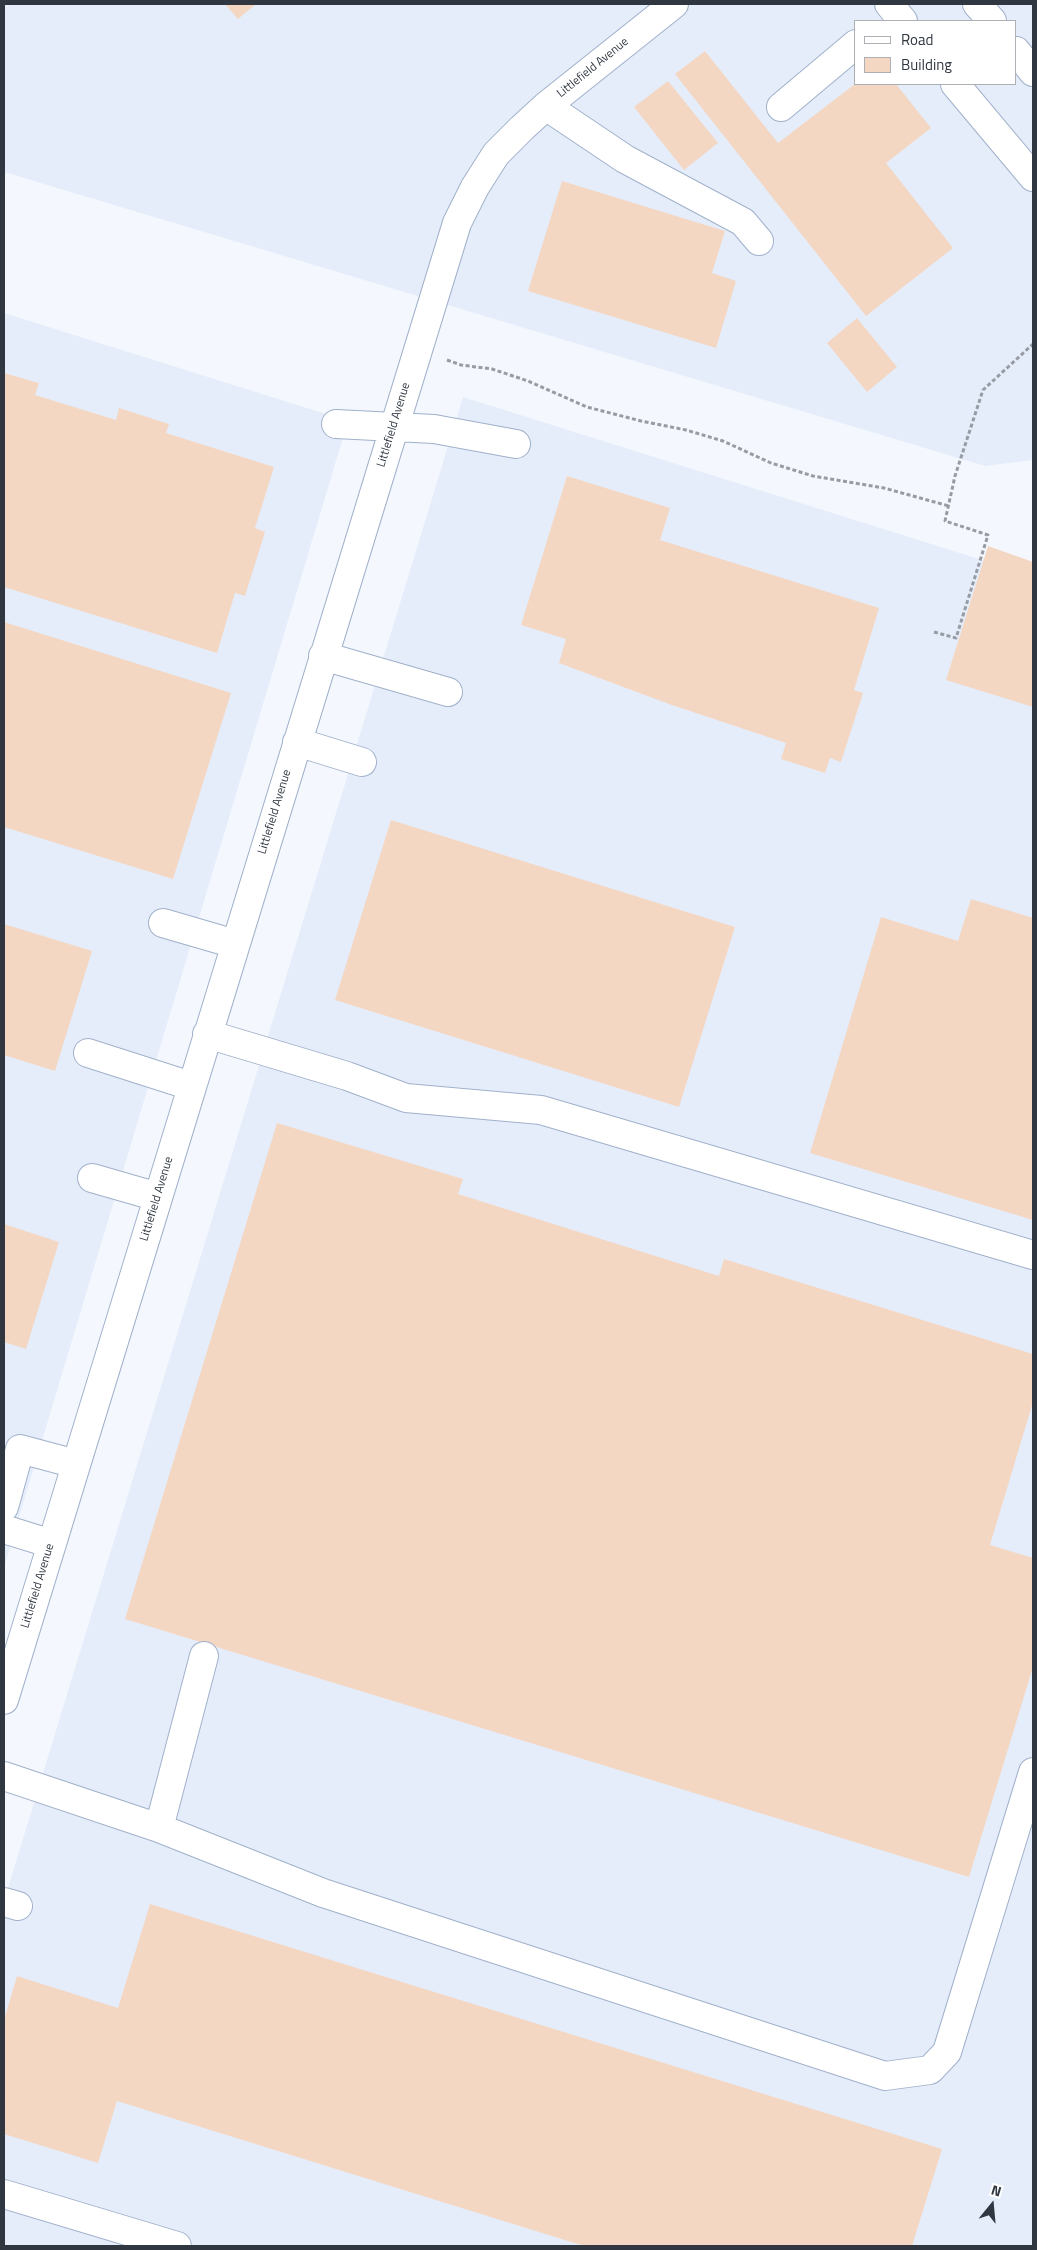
<!DOCTYPE html>
<style>
body{margin:0}
#map{position:relative;width:1037px;height:2250px;overflow:hidden;background:#f4f7fd;font-family:"Titillium Web",sans-serif}
canvas{display:block}
.frame{position:absolute;inset:0;border:5px solid #303741;pointer-events:none}
.legend{position:absolute;left:854px;top:20px;width:162px;height:65px;box-sizing:border-box;background:#fff;border:1px solid #acafb3;margin:0;padding:6px 9px;list-style:none;font-size:15px;color:#303741}
.legend li{display:flex;align-items:center;gap:10px;height:25px}
.legend b{width:25px;border:1px solid #acafb3}
.north{position:absolute;left:967px;top:2180px;width:50px;height:50px;-webkit-text-stroke:4px #fff;paint-order:stroke;rotate:17deg;font-size:14px;font-weight:700;line-height:20px;text-align:center;color:#303741}
.north::after{content:'';display:block;margin:auto;width:18px;height:22px;background:#303741;clip-path:polygon(50% 0,100% 100%,50% 72%,0 100%)}
</style>
<div id="map">
<canvas width="1037" height="2250"></canvas>
<div class="frame"></div>
<ul class="legend">
<li><b style="height:6px;background:#fff"></b>Road</li>
<li><b style="height:14px;background:#f4d7c3"></b>Building</li>
</ul>
<div class="north">N</div>
</div>
<script>
const c = document.querySelector('canvas').getContext('2d');
c.lineJoin = 'round';
function fill(path, color) { c.fillStyle = color; c.fill(path, 'evenodd'); }
function strokePath(path, color, width, dash) { c.strokeStyle = color; c.lineWidth = width; c.lineCap = dash ? 'butt' : 'round'; c.setLineDash(dash || []); c.stroke(path); }
function drawText(font, color, halo, rows, align = 'center') {
  c.font = font + ' "Titillium Web",sans-serif'; c.lineWidth = 4; c.setLineDash([]); c.textBaseline = 'middle'; c.strokeStyle = halo; c.fillStyle = color; for (const [text, x, y, turn = 0] of rows) {
    c.save(); c.translate(x, y); c.rotate((+turn || 0) * Math.PI / 180); c.textAlign = isNaN(turn) ? turn : align; if (halo) c.strokeText(text, 0, 0); c.fillText(text, 0, 0); c.restore();
  }
}
const built = new Path2D(`
 M 4,4 L 1033,4 L 1033,460 L 985,466 L 4,172 ZM 856,21 L 1016,21 L 1016,84 L 856,84 Z
 M 4,313 L 348,421 L 4,1567 Z
 M 463,397 L 1033,576 L 1033,2246 L 4,2246 L 4,1901 Z`);
const building = new Path2D(`
 M 225,4 L 256,4 L 238,19 Z
 M 705,51 L 778,143 L 855,84 L 896,84 L 931,128 L 886,163 L 953,248 L 866,316 L 675,74 Z
 M 668,81 L 718,143 L 684,170 L 634,107 Z
 M 562,181 L 725,231 L 712,273 L 736,281 L 716,348 L 528,291 Z
 M 857,318 L 897,367 L 867,392 L 827,343 Z
 M 4,373 L 39,383 L 35,395 L 116,420 L 119,408 L 169,424 L 166,433 L 274,467 L 255,528 L 265,532 L 245,596 L 235,593 L 217,653 L 4,587 Z
 M 567,476 L 670,508 L 660,540 L 879,608 L 854,690 L 863,693 L 841,762 L 830,758 L 825,773 L 781,759 L 786,743 L 669,704 L 559,663 L 566,639 L 521,625 Z
 M 988,546 L 1033,562 L 1033,707 L 946,680 Z
 M 4,622 L 231,693 L 173,879 L 4,827 Z
 M 391,820 L 735,927 L 679,1107 L 335,1000 Z
 M 971,899 L 1033,918 L 1033,1220 L 810,1153 L 881,917 L 958,941 Z
 M 4,924 L 92,951 L 55,1071 L 4,1055 Z
 M 277,1123 L 463,1179 L 458,1194 L 719,1276 L 724,1259 L 1033,1354 L 1033,1402 L 990,1545 L 1033,1558 L 1033,1667 L 969,1877 L 125,1619 Z
 M 4,1224 L 59,1242 L 26,1349 L 4,1342 Z
 M 150,1904 L 942,2149 L 912,2246 L 584,2246 L 117,2101 L 98,2163 L 4,2134 L 4,2020 L 17,1976 L 118,2008 Z`);
const path = new Path2D(`
 M 447,360 L 461,365 L 492,369 L 528,381 L 587,407 L 641,421 L 686,430 L 723,441 L 771,463 L 813,476 L 884,488 L 949,506
 M 934,632 L 956,638 L 988,535 L 945,521 L 955,476 L 983,390 L 1033,344`);
const minor = new Path2D(`
 M 546,106 L 625,159 L 743,222 L 759,241
 M 781,107 L 856,44
 M 336,424 L 434,429 L 516,444
 M 323,656 L 448,692
 M 297,742 L 362,762
 M 163,923 L 235,944
 M 207,1034 L 347,1076 L 406,1098 L 541,1110 L 1033,1255
 M 88,1053 L 191,1086
 M 92,1178 L 158,1197
 M 4,1507 L 20,1449 L 76,1464
 M 4,1529 L 52,1544
 M 4,1700 L 457,223 L 475,187 L 496,154 L 522,128 L 546,106 L 674,4
 M 4,1776 L 159,1828 L 323,1893 L 885,2076 L 930,2070 L 947,2052 L 1033,1772
 M 159,1828 L 204,1656
 M 4,1902 L 18,1906
 M 4,2194 L 177,2246`);
const major = new Path2D(`
 M 889,4 L 903,21
 M 977,4 L 992,21
 M 1016,51 L 1033,72
 M 955,84 L 1033,177`);
const streetNames = [
 ["Littlefield Avenue",593,68,-39],
 ["Littlefield Avenue",394,425,-73],
 ["Littlefield Avenue",275,812,-73],
 ["Littlefield Avenue",157,1199,-73],
 ["Littlefield Avenue",38,1586,-73]
];
fill(built, '#e5edfb');
fill(building, '#f4d7c3');
strokePath(minor, '#a0b1ca', 30);
strokePath(major, '#a0b1ca', 30);
strokePath(path, '#979ca4', 3, [4, 2.5]);
strokePath(minor, '#fff', 28);
strokePath(major, '#fff', 28);
drawText('12px', '#303741', '#fff', streetNames);
</script>
